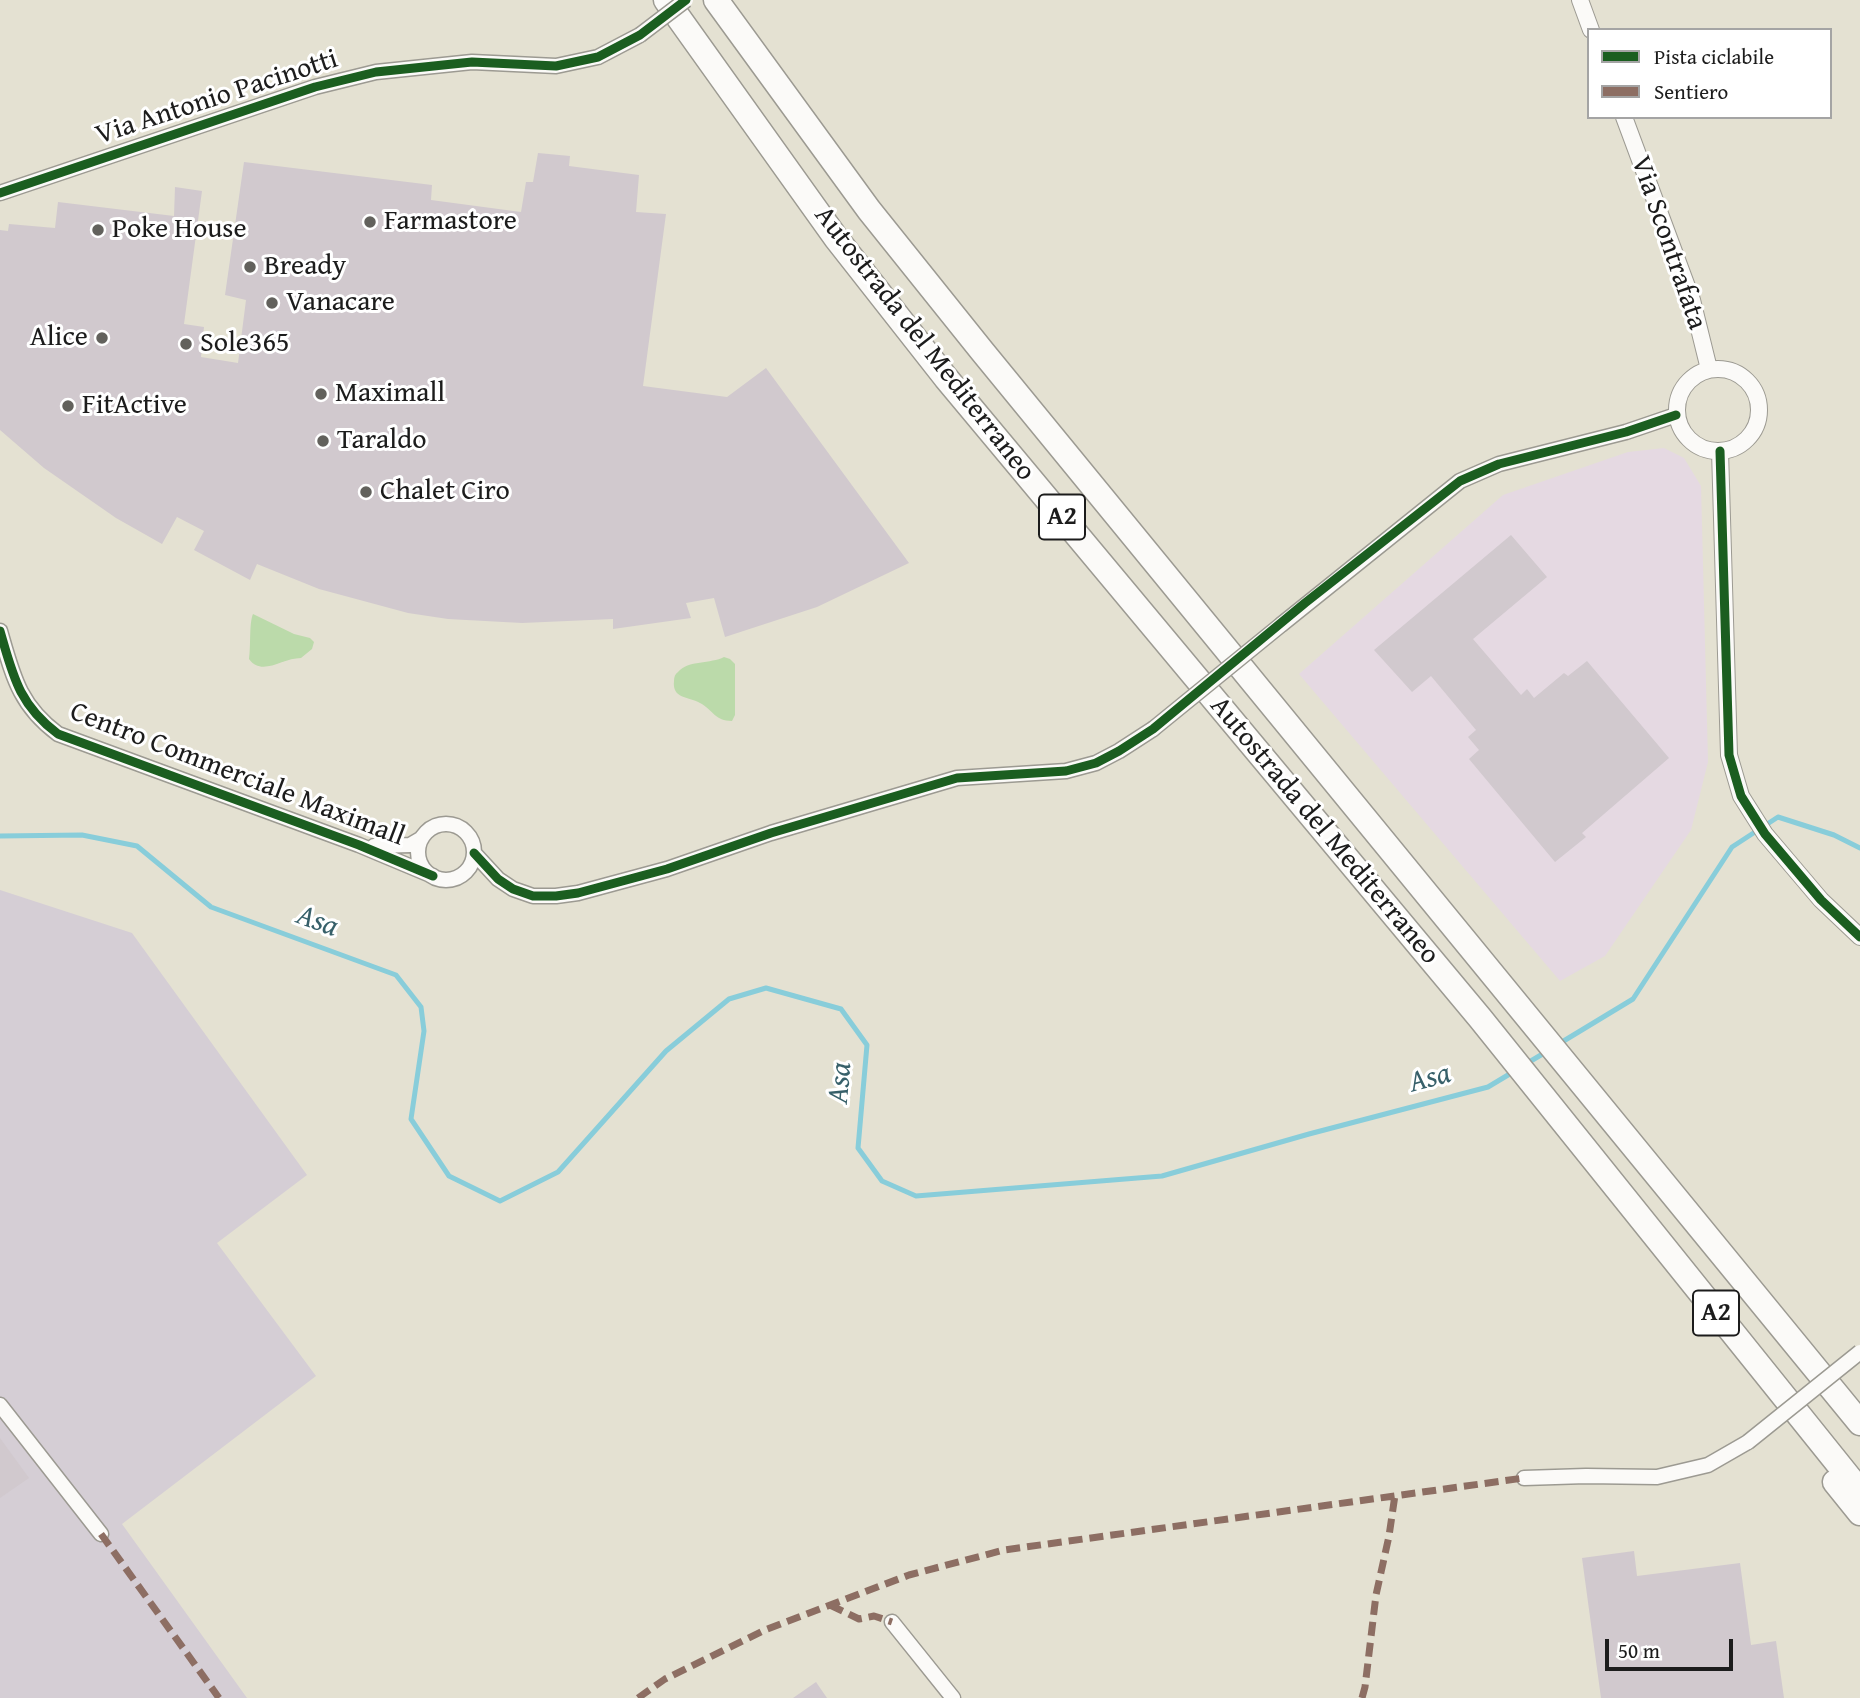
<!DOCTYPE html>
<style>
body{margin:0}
#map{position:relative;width:1860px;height:1698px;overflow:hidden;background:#e4e1d2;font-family:"Gentium Book Plus",serif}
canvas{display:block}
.legend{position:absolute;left:1587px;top:28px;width:245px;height:91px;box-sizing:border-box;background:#fff;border:2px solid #a4a4a4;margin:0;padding:9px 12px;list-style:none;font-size:21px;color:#1c1c1c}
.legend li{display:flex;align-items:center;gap:14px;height:35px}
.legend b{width:35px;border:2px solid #a4a4a4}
.scale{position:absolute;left:1605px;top:1639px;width:128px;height:32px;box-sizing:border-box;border:4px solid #1c1c1c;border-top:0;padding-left:9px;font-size:21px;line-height:24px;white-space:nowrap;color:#1c1c1c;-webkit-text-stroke:5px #fff;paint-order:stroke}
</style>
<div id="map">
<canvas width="1860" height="1698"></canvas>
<ul class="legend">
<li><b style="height:9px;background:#1b5e20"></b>Pista ciclabile</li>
<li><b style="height:9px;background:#8d6e63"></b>Sentiero</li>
</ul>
<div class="scale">50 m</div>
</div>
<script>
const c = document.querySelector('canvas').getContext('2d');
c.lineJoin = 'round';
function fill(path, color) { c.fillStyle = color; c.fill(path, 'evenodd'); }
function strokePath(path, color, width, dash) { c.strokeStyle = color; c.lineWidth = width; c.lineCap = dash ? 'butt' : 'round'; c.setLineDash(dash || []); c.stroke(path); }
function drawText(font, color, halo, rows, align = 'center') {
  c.font = font + ' "Gentium Book Plus",serif'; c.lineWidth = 6; c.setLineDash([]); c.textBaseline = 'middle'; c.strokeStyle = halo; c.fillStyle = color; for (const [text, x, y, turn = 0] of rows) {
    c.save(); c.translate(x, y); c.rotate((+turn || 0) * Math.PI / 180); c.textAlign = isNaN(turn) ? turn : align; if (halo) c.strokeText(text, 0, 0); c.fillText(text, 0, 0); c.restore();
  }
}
const built = new Path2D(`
 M 1664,448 L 1684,458 L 1701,486 L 1708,762 L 1691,830 L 1605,956 L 1560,981 L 1299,674 L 1503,495 L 1628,452 Z`);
const industrial = new Path2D(`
 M 0,890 L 132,933 L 307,1175 L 217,1243 L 316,1376 L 122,1524 L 247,1698 L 0,1698 Z`);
const green = new Path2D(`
 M 253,614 L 294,634 L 310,638 L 314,642 L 312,649 L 301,658 C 282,658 262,677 249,659 C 251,646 249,623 253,614 Z
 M 724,657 L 730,659 L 735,664 L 735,715 L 732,721 C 715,721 713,710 700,703 C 688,696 672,699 674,681 C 674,677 675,674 678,672 C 688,660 711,664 724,657 Z`);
const stream = new Path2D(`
 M 0,836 L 82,835 L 137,846 L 211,907 L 396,975 L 421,1007 L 424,1031 L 411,1119 L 449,1176 L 500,1201 L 558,1172 L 666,1051 L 729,999 L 766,988 L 841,1009 L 867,1045 L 858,1148 L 882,1181 L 916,1196 L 1162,1176 L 1309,1134 L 1488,1087 L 1513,1072
 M 1557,1045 L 1633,999 L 1732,847 L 1778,817 L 1834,835 L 1860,848
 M 1524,1065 L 1546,1052`);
const building = new Path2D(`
 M 538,153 L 570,156 L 569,166 L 639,175 L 636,212 L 666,214 L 643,386 L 727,397 L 766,368 L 909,563 L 817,607 L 725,637 L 714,598 L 686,603 L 691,618 L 613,629 L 613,619 L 522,623 L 448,619 L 408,613 L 319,589 L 257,564 L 250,580 L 194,550 L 204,531 L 177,517 L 162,544 L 116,518 L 44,468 L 0,430 L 0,230 L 8,231 L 9,224 L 55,228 L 58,202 L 174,216 L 175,187 L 202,191 L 184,324 L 204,327 L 201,357 L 238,363 L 246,300 L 225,295 L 244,162 L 432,185 L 431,200 L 521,212 L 526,182 L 533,182 Z
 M 1511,535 L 1547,577 L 1473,639 L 1521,695 L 1527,689 L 1534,698 L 1564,673 L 1568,676 L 1587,661 L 1669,758 L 1582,833 L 1586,837 L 1555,862 L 1469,759 L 1479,750 L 1468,737 L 1476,730 L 1431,676 L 1412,692 L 1374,650 Z
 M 0,1438 L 29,1478 L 0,1498 Z
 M 1634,1551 L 1637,1576 L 1740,1563 L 1751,1645 L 1776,1641 L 1784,1698 L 1601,1698 L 1582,1558 Z
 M 816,1682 L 827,1698 L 793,1698 Z`);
const minor = new Path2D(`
 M 0,193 L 315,87 L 376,72 L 472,62 L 556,66 L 598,57 L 640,35
 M 1282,624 L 1460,481 L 1499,464 L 1626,432 L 1676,415
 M 0,631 C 13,676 19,705 58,734 L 359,845 L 433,876
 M418 852a28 28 0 1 1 56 0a28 28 0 1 1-56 0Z
 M 374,846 L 410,845 L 422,838
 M 474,853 L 498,879 L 513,889 L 533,896 L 556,896 L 578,893 L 667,869 L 771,833 L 957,778 L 1066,771 L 1096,763 L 1119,751 L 1153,729
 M 0,1405 L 101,1534
 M 1524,1478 L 1586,1476 L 1657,1477 L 1708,1465 L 1748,1442
 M 892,1622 L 953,1698`);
const tertiary = new Path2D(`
 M 1580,0 L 1591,30
 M 1624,117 L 1692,300 L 1709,369
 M1677 410a41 41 0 1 1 82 0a41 41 0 1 1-82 0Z
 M 1720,451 L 1729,755 L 1741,796 L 1765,834 L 1821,900 L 1860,937`);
const motorway = new Path2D(`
 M 666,0 L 836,238 L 946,378 L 1480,1018 L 1860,1491
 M 716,0 L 869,210 L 982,351 L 1860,1423
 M 1835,1482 L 1860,1513`);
const minorBridge = new Path2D(`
 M 640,35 L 686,0
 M 1153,729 L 1282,624
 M 1748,1442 L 1860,1352`);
const quiet = new Path2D(`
 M 101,1534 L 219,1698
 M 830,1605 L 859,1619 L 874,1616 L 892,1622
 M 638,1698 L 665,1679 L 765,1630 L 909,1575 L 1004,1550 L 1524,1478
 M 1362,1698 L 1365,1687 L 1376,1595 L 1389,1536 L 1395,1495`);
const cycleway = new Path2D(`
 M 0,193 L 315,87 L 376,72 L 472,62 L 556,66 L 598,57 L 640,35 L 686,0
 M 1720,451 L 1729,755 L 1741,796 L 1765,834 L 1821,900 L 1860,937
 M 0,631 C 13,676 19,705 58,734 L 359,845 L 433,876
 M 474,853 L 498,879 L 513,889 L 533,896 L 556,896 L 578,893 L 667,869 L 771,833 L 957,778 L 1066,771 L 1096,763 L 1119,751 L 1153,729 L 1305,603 L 1460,481 L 1499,464 L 1626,432 L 1676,415`);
const markers = [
 [370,222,7,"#62615c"],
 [98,230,7,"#62615c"],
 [250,267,7,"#62615c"],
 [272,303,7,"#62615c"],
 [102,338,7,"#62615c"],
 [186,344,7,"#62615c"],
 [321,394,7,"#62615c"],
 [68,406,7,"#62615c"],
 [323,441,7,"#62615c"],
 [366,492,7,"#62615c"]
];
const shields = [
 [1062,517,46],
 [1716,1313,46]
];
const shieldNames = [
 ["A2",1062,517],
 ["A2",1716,1313]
];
const streetNames = [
 ["Via Antonio Pacinotti",217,98,-18],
 ["Via Scontrafata",1668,243,71],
 ["Autostrada del Mediterraneo",924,344,52],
 ["Centro Commerciale Maximall",237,775,21],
 ["Autostrada del Mediterraneo",1324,831,50]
];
const poiNames = [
 ["Farmastore",384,222],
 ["Poke House",112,230],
 ["Bready",264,267],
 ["Vanacare",286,303],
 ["Alice",88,338,"right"],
 ["Sole365",200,344],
 ["Maximall",335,394],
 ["FitActive",82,406],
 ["Taraldo",337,441],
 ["Chalet Ciro",380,492]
];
const waterNames = [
 ["Asa",317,922,20],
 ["Asa",1430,1079,-15],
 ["Asa",841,1083,-85]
];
fill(built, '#e5d9e2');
fill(industrial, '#d5ced5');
fill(green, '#bbdaaa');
strokePath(stream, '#88cdda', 5);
fill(building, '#d1c9ce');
strokePath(minor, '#9c9a92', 17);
strokePath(tertiary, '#9c9a92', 18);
strokePath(motorway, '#9c9a92', 27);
strokePath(minor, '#fbfaf8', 14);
strokePath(tertiary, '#fbfaf8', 16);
strokePath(motorway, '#fbfaf8', 24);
strokePath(minorBridge, '#9c9a92', 17, []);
strokePath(minorBridge, '#fbfaf8', 14);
strokePath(quiet, '#8d6e63', 7, [14, 7]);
strokePath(cycleway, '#1b5e20', 9);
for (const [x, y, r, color] of markers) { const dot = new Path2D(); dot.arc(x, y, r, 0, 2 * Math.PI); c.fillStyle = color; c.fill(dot); strokePath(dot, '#fff', 2.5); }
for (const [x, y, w] of shields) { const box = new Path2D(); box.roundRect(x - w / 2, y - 22.5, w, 45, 5); c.fillStyle = '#fff'; c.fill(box); strokePath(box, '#1c1c1c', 2); }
drawText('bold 26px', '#1c1c1c', null, shieldNames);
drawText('28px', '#1c1c1c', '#fff', streetNames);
drawText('28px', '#1c1c1c', '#fff', poiNames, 'left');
drawText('italic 30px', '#37606a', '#fff', waterNames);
</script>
